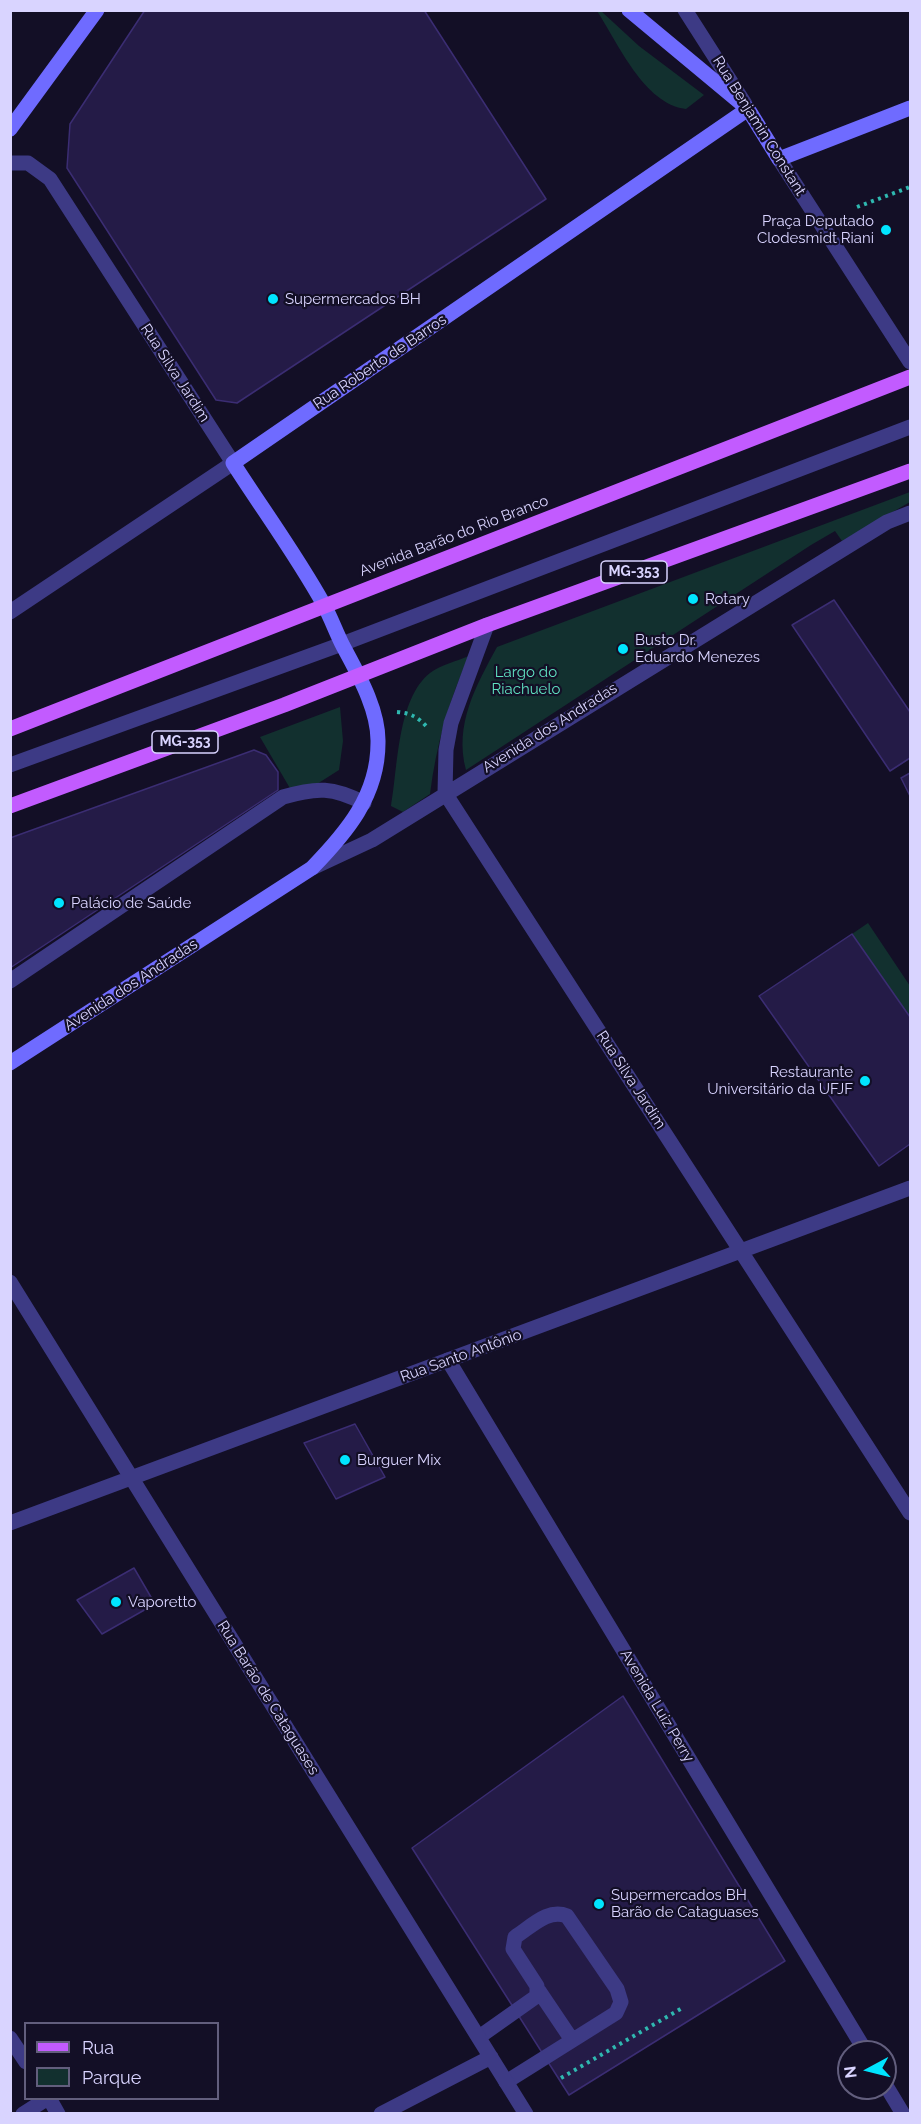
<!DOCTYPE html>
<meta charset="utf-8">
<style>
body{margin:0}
#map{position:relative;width:921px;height:2124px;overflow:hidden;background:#130f26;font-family:Raleway,sans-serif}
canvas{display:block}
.frame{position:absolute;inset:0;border:12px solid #d9d4ff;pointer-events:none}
.legend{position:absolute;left:24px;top:2022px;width:195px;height:78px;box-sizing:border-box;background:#130f26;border:2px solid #625e7d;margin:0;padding:8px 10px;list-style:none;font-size:18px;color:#d9d4ff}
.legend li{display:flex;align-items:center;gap:12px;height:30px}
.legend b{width:30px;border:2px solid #625e7d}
.north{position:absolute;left:837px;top:2040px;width:60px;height:60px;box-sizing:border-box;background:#130f26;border:2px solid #625e7d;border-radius:50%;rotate:263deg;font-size:16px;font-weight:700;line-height:24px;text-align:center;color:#d9d4ff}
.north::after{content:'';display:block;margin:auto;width:21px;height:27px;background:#00e5ff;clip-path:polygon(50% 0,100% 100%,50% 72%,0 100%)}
</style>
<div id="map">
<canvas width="921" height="2124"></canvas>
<div class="frame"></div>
<ul class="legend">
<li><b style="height:8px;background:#c25bff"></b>Rua</li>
<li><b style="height:16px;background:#12302f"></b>Parque</li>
</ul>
<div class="north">N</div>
</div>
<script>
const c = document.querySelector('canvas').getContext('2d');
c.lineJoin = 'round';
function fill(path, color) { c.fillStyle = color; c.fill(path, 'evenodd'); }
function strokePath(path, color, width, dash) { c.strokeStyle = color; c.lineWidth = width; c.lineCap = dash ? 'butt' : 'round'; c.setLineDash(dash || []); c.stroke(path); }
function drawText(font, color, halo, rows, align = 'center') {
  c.font = font + ' Raleway,sans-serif'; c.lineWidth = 4.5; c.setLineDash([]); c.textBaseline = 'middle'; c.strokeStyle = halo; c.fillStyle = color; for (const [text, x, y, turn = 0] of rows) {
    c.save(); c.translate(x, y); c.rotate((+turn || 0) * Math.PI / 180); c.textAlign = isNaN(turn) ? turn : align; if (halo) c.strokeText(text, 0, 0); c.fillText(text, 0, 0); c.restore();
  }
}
const green = new Path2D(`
 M 597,11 L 601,11 L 639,46 L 704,95 L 686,109 C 644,104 618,43 597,11 Z
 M 910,492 L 910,502 L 842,541 L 835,531 L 811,545 L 466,770 C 454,724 476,686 497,647 Z
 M 469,656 C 449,700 436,745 430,794 L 403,812 L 391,806 C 398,768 397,699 430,673 C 440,665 457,661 469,656 Z
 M 340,707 L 343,741 L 339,770 L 317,784 L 291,790 L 260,737 Z
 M 868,923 L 910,986 L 910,1017 L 852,934 Z`);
const building = new Path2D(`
 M 145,10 L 424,10 L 546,199 L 237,403 L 216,400 L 67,168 L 70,124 Z
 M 834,600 L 910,712 L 910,758 L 890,771 L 792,625 Z
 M 254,750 L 266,755 L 278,772 L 278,790 L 10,968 L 10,838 Z
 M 910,773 L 910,796 L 901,778 Z
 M 852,934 L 910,1017 L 910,1144 L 879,1166 L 759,996 Z
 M 355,1424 L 385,1477 L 336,1499 L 304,1443 Z
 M 134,1568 L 155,1604 L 102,1634 L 77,1600 Z
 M 623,1696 L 785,1961 L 569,2095 L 412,1848 Z`);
const path = new Path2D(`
 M 857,207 L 910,187
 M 397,712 C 410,713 418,717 427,727
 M 561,2078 L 684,2007`);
const service = new Path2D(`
 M 10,765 L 342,644 L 910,427
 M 10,981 L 283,797 C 317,787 333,787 364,803
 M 539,1991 L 572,2040
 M 479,2037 L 537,1996 L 537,1986 L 513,1949 L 515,1937 C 531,1927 548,1908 567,1916 L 617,1989 L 621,2002 L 616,2013 L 506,2082`);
const minor = new Path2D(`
 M 10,612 L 233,463
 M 448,1360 L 866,2052
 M 10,2038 L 26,2062
 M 885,2084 L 903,2114
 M 49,2098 L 58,2114
 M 23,2114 L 48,2098`);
const tertiary = new Path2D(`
 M 685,10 L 745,104
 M 779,159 L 910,362
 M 10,163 L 28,163 L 50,179 L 233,463
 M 487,625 L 451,723 L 446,750 L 445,793 L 910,1513
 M 312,868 L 372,840 L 887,522 L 910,513
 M 10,1282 L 526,2114
 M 10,1523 L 910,1188
 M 381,2114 L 491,2057`);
const secondary = new Path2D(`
 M 629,10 L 748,109 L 779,159 L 910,108
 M 10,129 L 97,10
 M 10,1063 L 312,868 C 346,833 378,796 378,743 C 379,710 358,674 343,646 C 336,632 331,618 324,605 C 297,556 263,510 233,463 L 748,109`);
const primary = new Path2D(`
 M 10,729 L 910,377
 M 10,806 L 284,705 L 487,625 L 910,471`);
const markers = [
 [886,230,6,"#00e5ff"],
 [273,299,6,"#00e5ff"],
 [693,599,6,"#00e5ff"],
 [623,649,6,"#00e5ff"],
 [59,903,6,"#00e5ff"],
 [865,1081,6,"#00e5ff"],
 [345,1460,6,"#00e5ff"],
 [116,1602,6,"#00e5ff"],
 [599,1904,6,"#00e5ff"]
];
const shields = [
 [634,572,66],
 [185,742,66]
];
const shieldNames = [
 ["MG-353",634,572],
 ["MG-353",185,742]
];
const streetNames = [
 ["Rua Benjamin Constant",759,126,58],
 ["Rua Roberto de Barros",380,362,-34],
 ["Rua Silva Jardim",175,373,57],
 ["Avenida Barão do Rio Branco",454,536,-21],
 ["Avenida dos Andradas",550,728,-32],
 ["Avenida dos Andradas",131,985,-33],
 ["Rua Silva Jardim",631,1080,57],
 ["Rua Santo Antônio",461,1356,-20],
 ["Rua Barão de Cataguases",268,1698,58],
 ["Avenida Luiz Perry",657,1706,59]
];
const poiNames = [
 ["Praça Deputado",874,221,"right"],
 ["Clodesmidt Riani",874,238,"right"],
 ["Supermercados BH",285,299],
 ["Rotary",705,599],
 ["Busto Dr.",635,640],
 ["Eduardo Menezes",635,657],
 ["Palácio de Saúde",71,903],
 ["Restaurante",853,1072,"right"],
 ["Universitário da UFJF",853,1089,"right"],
 ["Burguer Mix",357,1460],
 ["Vaporetto",128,1602],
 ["Supermercados BH",611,1895],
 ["Barão de Cataguases",611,1912]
];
const parkNames = [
 ["Largo do",526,672],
 ["Riachuelo",526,689]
];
fill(green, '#12302f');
fill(building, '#241b47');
strokePath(building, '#3b2d73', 1.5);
strokePath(path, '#2fb8b0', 4, [3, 4.5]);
strokePath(service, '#3d3a85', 15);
strokePath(minor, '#3d3a85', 15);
strokePath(tertiary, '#3d3a85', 15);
strokePath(secondary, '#6f6bff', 15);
strokePath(primary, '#c25bff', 15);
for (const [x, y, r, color] of markers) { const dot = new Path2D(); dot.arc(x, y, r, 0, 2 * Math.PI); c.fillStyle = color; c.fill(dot); strokePath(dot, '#130f26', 2); }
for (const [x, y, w] of shields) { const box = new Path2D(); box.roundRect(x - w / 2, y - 11, w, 22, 4.5); c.fillStyle = '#130f26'; c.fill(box); strokePath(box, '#d9d4ff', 1.5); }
drawText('bold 14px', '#d9d4ff', null, shieldNames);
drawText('15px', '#d9d4ff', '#130f26', streetNames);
drawText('15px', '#d9d4ff', '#130f26', poiNames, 'left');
drawText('15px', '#5fe0c0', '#130f26', parkNames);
</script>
